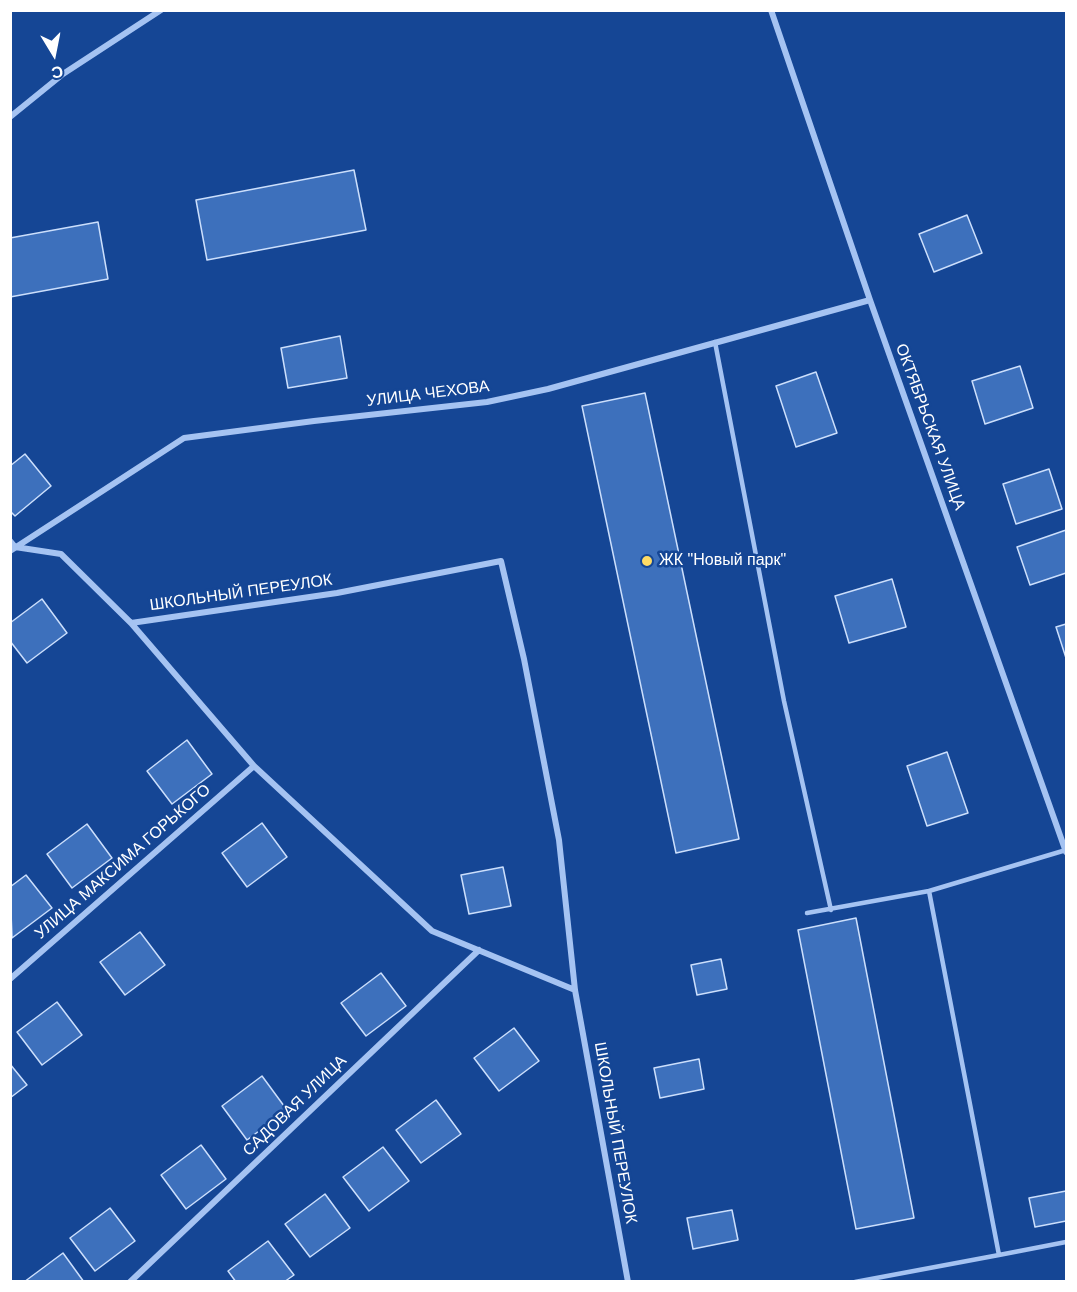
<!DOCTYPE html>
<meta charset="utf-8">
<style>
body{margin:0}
#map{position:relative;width:1077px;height:1292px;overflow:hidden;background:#154695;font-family:Helvetica,sans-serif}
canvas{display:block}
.frame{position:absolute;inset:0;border:12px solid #fff;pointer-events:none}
.north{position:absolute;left:24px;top:24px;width:60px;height:60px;-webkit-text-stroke:4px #154695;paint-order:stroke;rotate:170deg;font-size:16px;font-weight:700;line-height:24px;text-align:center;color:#fff}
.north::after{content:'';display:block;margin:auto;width:21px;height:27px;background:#fff;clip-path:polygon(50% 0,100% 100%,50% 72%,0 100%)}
</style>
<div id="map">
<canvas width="1077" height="1292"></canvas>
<div class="frame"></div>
<div class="north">С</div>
</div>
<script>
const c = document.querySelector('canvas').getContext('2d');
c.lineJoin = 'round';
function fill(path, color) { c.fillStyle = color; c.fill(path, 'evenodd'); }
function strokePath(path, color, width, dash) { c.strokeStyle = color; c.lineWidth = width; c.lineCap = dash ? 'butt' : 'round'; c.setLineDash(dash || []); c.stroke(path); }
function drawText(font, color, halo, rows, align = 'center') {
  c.font = font + ' Helvetica,sans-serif'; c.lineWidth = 5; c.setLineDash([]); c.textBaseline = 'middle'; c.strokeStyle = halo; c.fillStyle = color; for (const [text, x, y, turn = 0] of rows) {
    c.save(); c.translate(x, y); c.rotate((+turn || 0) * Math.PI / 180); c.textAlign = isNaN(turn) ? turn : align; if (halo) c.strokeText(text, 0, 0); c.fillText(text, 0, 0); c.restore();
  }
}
const building = new Path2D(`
 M 354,170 L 366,230 L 207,260 L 196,200 Z
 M 967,215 L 982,253 L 934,272 L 919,234 Z
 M 98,222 L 108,279 L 10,297 L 10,238 Z
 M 340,336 L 347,378 L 288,388 L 281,348 Z
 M 1020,366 L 1033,408 L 985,424 L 972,381 Z
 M 816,372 L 837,433 L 796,447 L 776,386 Z
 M 645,393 L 739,839 L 676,853 L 582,406 Z
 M 25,454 L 51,486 L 15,516 L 10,511 L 10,466 Z
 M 1049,469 L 1062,509 L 1016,524 L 1003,484 Z
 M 1066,530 L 1066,573 L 1030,585 L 1017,547 Z
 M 892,579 L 906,627 L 849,643 L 835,596 Z
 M 42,599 L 67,633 L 27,663 L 10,641 L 10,623 Z
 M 1066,624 L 1066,658 L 1056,627 Z
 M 187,740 L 212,774 L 172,804 L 147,771 Z
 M 947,752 L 968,813 L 927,826 L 907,766 Z
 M 262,823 L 287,857 L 247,887 L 222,853 Z
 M 87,824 L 112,858 L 72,888 L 47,854 Z
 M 503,867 L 511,906 L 469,914 L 461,875 Z
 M 26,875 L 52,908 L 12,938 L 10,887 Z
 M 856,918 L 914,1218 L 856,1229 L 798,930 Z
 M 140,932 L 165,965 L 125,995 L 100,962 Z
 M 721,959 L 727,989 L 697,995 L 691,965 Z
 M 381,973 L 406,1006 L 366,1036 L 341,1003 Z
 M 57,1002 L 82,1035 L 42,1065 L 17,1032 Z
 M 514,1028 L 539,1061 L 499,1091 L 474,1058 Z
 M 699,1059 L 704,1089 L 660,1098 L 654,1068 Z
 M 10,1064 L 27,1085 L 10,1098 Z
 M 262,1076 L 287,1110 L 247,1140 L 222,1106 Z
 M 436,1100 L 461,1134 L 421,1163 L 396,1130 Z
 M 201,1145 L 226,1179 L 186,1209 L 161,1175 Z
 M 383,1147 L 409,1181 L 369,1211 L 343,1177 Z
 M 1066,1191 L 1066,1221 L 1035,1227 L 1029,1198 Z
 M 325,1194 L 350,1228 L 310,1257 L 285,1224 Z
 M 110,1208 L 135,1241 L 95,1271 L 70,1238 Z
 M 732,1210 L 738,1240 L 693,1249 L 687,1218 Z
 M 268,1241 L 294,1275 L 284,1282 L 236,1282 L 228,1271 Z
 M 63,1253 L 84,1282 L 24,1282 Z`);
const service = new Path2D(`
 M 715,342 L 784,701 L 831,910
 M 1066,850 L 929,891 L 999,1255 L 1066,1242
 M 807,913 L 929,891
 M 855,1282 L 999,1255`);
const minor = new Path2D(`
 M 771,10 L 870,300 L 1066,852
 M 10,117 L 63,74 L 161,10
 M 10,541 L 15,547 L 61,554 L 131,623
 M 10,551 L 184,438 L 314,421 L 487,402 L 548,389 L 870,300
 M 10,979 L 254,766
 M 575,990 L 432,931 L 254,766 L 131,623 L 337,593 L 501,561 L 524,659 L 559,840 L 575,990 L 628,1282
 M 130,1282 L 479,950`);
const markers = [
 [647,561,6,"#ffdb65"]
];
const streetNames = [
 ["УЛИЦА ЧЕХОВА",428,394,-7],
 ["ОКТЯБРЬСКАЯ УЛИЦА",930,427,70],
 ["ШКОЛЬНЫЙ ПЕРЕУЛОК",241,593,-8],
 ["УЛИЦА МАКСИМА ГОРЬКОГО",123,862,-41],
 ["САДОВАЯ УЛИЦА",295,1106,-44],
 ["ШКОЛЬНЫЙ ПЕРЕУЛОК",615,1133,80]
];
const poiNames = [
 ["ЖК \"Новый парк\"",659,561]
];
fill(building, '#3d70bc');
strokePath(building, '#ccdffc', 1.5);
strokePath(service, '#a5c3f2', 4.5);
strokePath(minor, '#a5c3f2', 6);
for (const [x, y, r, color] of markers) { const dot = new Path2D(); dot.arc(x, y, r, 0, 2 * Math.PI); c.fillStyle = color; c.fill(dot); strokePath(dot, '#154695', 2); }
drawText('16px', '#fff', '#154695', streetNames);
drawText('16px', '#fff', '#154695', poiNames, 'left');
</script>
